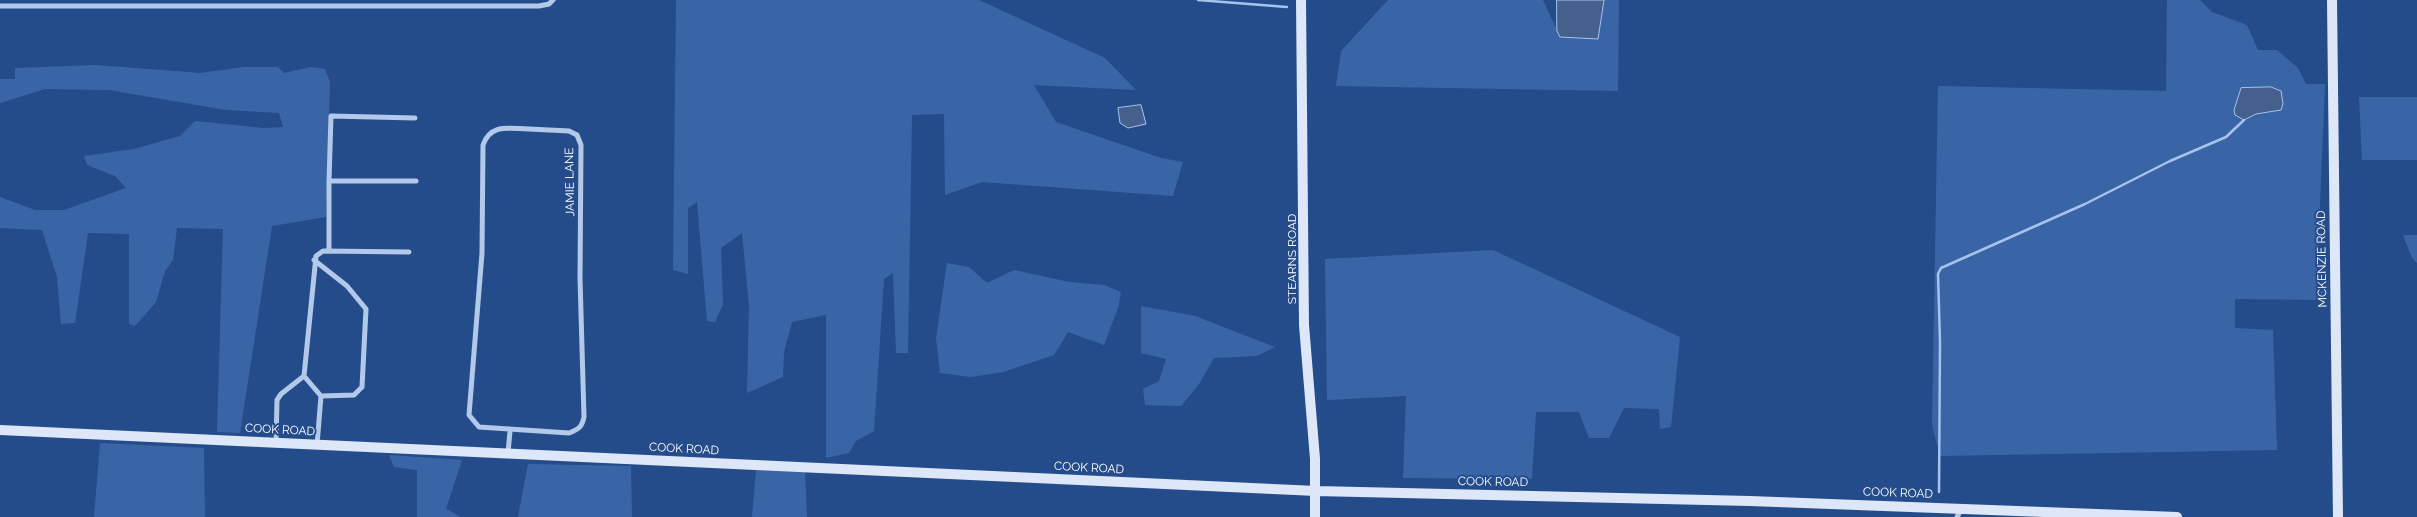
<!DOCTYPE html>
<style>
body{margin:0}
canvas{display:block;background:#254c8a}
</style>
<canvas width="2417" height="517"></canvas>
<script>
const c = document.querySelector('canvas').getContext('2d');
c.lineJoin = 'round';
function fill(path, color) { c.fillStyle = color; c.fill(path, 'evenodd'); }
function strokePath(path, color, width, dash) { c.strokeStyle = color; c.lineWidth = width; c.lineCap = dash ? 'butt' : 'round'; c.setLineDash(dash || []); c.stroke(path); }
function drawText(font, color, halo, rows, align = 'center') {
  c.font = font + ' Raleway,sans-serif'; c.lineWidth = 4; c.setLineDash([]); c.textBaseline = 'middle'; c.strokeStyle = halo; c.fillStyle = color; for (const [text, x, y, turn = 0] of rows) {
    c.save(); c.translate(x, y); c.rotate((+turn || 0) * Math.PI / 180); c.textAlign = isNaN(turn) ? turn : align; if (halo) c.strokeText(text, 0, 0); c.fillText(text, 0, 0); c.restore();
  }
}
const green = new Path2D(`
 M 676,0 L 979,0 L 1105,58 L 1136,90 L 1034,85 L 1056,122 L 1161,158 L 1183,162 L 1173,196 L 982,182 L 945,195 L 944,114 L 912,115 L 908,353 L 896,353 L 893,273 L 884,279 L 874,431 L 856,441 L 849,453 L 826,458 L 826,315 L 792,322 L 784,352 L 783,377 L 747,393 L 749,306 L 742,233 L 721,248 L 723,304 L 715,322 L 707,321 L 697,202 L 688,208 L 688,274 L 673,270 Z
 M 1388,0 L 1543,0 L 1560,37 L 1598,39 L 1604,0 L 1619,0 L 1618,91 L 1336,86 L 1341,51 Z
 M 2167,0 L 2200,0 L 2212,12 L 2247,25 L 2258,50 L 2277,50 L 2298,68 L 2306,84 L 2325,84 L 2318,251 L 2326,251 L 2327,300 L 2235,299 L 2235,328 L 2273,330 L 2277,450 L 1940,456 L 1932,425 L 1938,86 L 2166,91 Z
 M 96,65 L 200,73 L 244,67 L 278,67 L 284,73 L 311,67 L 325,69 L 330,82 L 326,217 L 272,226 L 240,433 L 217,432 L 223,229 L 177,228 L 173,260 L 165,271 L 156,302 L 135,326 L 129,324 L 129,234 L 88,233 L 75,323 L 61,324 L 57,277 L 42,230 L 0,228 L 0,197 L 35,210 L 64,210 L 126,188 L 115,176 L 87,165 L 84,156 L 134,149 L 180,136 L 195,121 L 264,128 L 283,127 L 279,113 L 226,110 L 109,90 L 45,89 L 0,103 L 0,79 L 15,79 L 15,68 Z
 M 2359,97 L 2417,97 L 2417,160 L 2362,160 Z
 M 2403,235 L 2417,235 L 2417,263 L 2412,258 Z
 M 1493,250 L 1680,337 L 1671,427 L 1660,429 L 1659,409 L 1624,408 L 1609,438 L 1589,438 L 1579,412 L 1536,412 L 1532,479 L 1403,478 L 1406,396 L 1327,400 L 1325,259 Z
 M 947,263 L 969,267 L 987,283 L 1014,270 L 1069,282 L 1104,285 L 1121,292 L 1118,308 L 1104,345 L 1068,332 L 1054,355 L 1003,372 L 971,377 L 940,373 L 936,338 Z
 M 1141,306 L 1195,316 L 1275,347 L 1257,356 L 1214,358 L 1199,384 L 1181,406 L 1145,405 L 1143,389 L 1159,381 L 1166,359 L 1141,353 Z
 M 100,443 L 204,448 L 205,517 L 94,517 Z
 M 389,455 L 462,460 L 446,509 L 461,517 L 417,517 L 417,470 L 394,467 Z
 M 528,464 L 631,466 L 632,517 L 518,517 Z
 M 756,470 L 805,472 L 807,517 L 752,517 Z`);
const water = new Path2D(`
 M 1557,0 L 1604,0 L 1598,39 L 1560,37 L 1557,31 Z
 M 2271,87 L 2281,91 L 2283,104 L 2281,110 L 2256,114 L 2244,120 L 2235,115 L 2234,110 L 2241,88 Z
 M 1141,105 L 1146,124 L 1128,128 L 1120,123 L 1118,108 Z`);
const stream = new Path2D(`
 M 1198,0 L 1287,7
 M 1939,492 L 1940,342 L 1938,274 L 1941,268 L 2085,204 L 2170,161 L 2226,137 L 2244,120`);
const street = new Path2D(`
 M 0,6 L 539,6 L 549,4 L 553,0
 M 529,129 L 569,131 L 577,135 L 581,145 L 580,278 L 584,417 C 582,427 579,429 569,433 L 479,427 L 469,415 L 482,253 L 483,145 C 491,123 509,129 529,129 Z
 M 329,181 L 331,116 L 415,118
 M 329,251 L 329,181 L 416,181
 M 314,260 L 347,286 L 366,309 L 362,387 L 354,395 L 321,396 L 317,445
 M 304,376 L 321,396
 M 276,443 L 277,400 L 281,394 L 304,376 L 316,256 L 323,251 L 409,252
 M 508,453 L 510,431
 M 1957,517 L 1962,508`);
const secondary = new Path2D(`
 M 1301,0 L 1304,325 L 1315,459 L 1315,517
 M 2332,0 L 2338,517
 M 0,430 L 1316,491 L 1750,501 L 2177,517`);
const streetNames = [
 ["JAMIE LANE",570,182,-91],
 ["STEARNS ROAD",1292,259,-90],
 ["MCKENZIE ROAD",2322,259,-91],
 ["COOK ROAD",280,430,3],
 ["COOK ROAD",684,449,3],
 ["COOK ROAD",1089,468,3],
 ["COOK ROAD",1493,482,1],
 ["COOK ROAD",1898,493,2]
];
fill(green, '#3965a7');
fill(water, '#45608d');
strokePath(water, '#a6c3eb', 1);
strokePath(stream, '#a6c3eb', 2.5);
strokePath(street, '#b2c9ea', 5);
strokePath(secondary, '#dde7f8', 10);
drawText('12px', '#fff', '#254c8a', streetNames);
</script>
